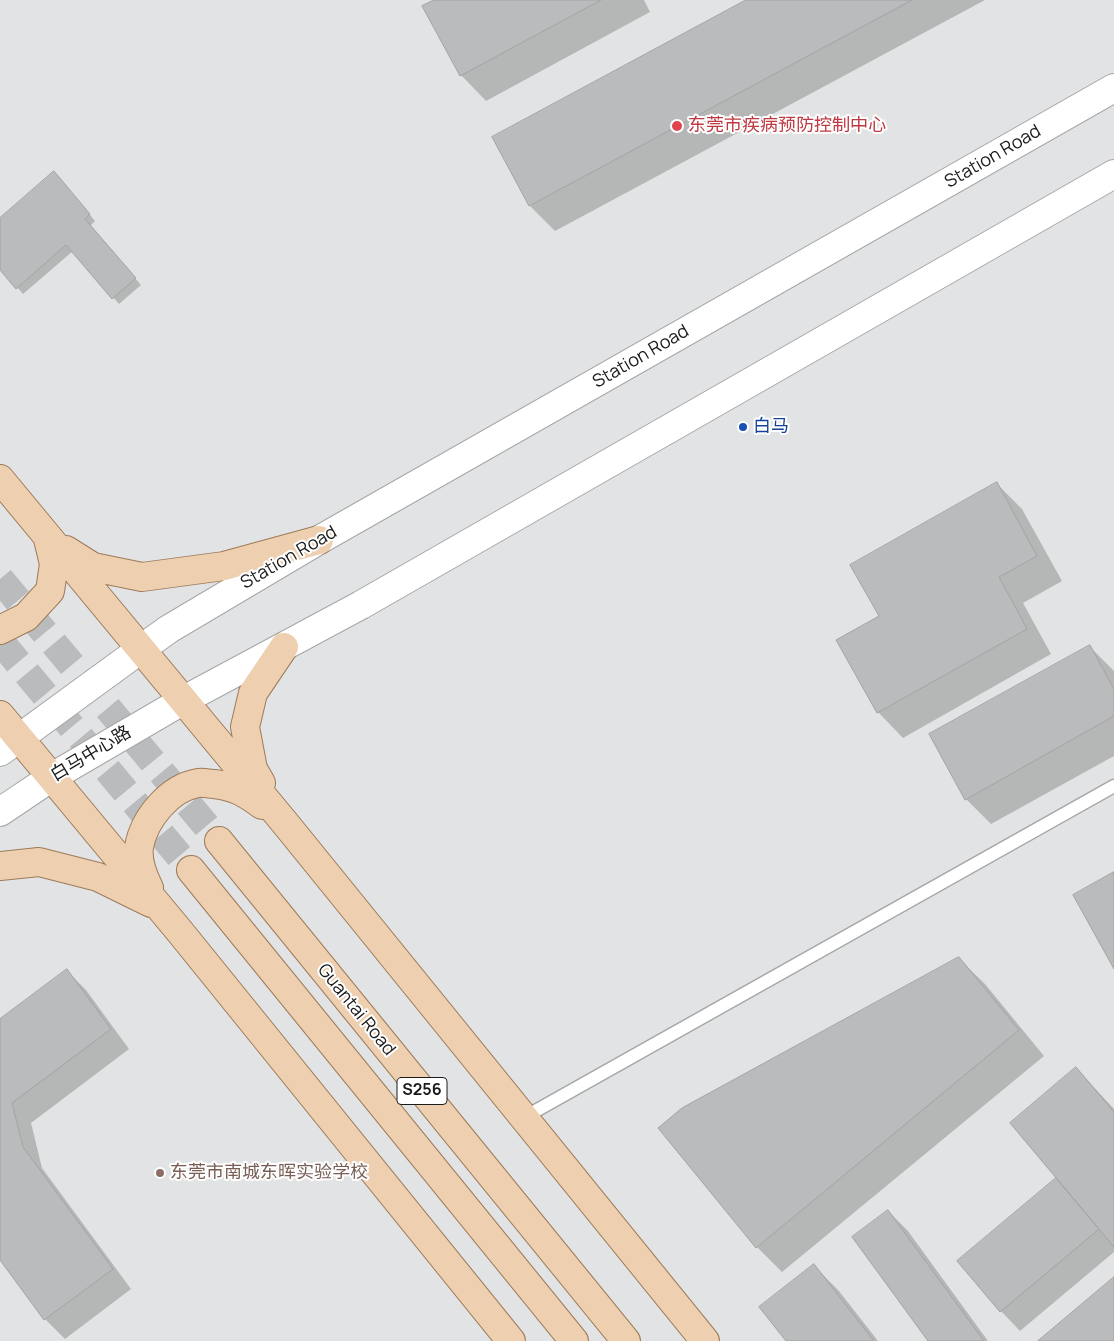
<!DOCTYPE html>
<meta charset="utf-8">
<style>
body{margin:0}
canvas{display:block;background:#e2e3e4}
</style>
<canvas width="1114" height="1341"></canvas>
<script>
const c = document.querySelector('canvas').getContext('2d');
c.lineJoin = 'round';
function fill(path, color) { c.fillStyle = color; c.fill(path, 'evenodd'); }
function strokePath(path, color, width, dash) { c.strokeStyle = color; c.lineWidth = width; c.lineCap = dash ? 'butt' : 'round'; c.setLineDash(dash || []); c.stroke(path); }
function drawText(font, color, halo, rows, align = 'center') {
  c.font = font + ' Manrope,"Noto Sans SC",sans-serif'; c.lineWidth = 4; c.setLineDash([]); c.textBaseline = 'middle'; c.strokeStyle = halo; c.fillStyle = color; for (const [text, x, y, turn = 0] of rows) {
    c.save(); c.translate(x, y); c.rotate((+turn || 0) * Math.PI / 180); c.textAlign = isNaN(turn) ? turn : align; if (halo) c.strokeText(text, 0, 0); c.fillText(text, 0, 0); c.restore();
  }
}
const shadow = new Path2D(`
 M 436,0 L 644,0 L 650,12 L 486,101 L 461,75 Z
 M 748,0 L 985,0 L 555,231 L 530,206 Z
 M 60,179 L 95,221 L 90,226 L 141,285 L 119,304 L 73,251 L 23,294 L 0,268 L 0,219 Z
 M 997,484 L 1022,509 L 1062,581 L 1023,603 L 1051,654 L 903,738 L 878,712 L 880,617 Z
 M 1089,646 L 1114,671 L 1114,756 L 991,824 L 966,799 Z
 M 959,959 L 985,984 L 1044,1056 L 782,1272 L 757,1247 Z
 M 67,971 L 86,990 L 129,1049 L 31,1123 L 42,1168 L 131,1289 L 65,1339 L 45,1319 L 0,1258 L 0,1021 Z
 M 1076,1068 L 1114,1109 L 1114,1252 L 1020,1331 L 1001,1311 L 959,1261 L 1058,1178 Z
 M 888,1211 L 908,1231 L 988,1341 L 929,1341 Z
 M 814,1266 L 839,1291 L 878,1341 L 787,1341 Z`);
const building = new Path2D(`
 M 434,0 L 601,0 L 460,76 L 422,6 Z
 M 746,0 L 912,0 L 529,206 L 492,137 Z
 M 54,171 L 90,214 L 85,219 L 136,278 L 112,299 L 66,245 L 16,289 L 0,270 L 0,218 Z
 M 997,482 L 1037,556 L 999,577 L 1027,629 L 877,713 L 836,640 L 879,616 L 850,565 Z
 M 1090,645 L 1114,689 L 1114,716 L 965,800 L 929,734 Z
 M 1114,872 L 1114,969 L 1073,895 Z
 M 959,957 L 1019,1030 L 756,1248 L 658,1128 L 682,1108 Z
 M 67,969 L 111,1029 L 12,1103 L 23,1147 L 113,1269 L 44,1320 L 0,1260 L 0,1019 Z
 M 1076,1067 L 1114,1112 L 1114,1247 L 1010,1123 Z
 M 1056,1178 L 1099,1229 L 1000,1312 L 957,1261 Z
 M 888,1210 L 984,1341 L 928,1341 L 852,1237 Z
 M 814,1264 L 874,1341 L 786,1341 L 759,1307 Z
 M 1114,1277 L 1114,1341 L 1038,1341 Z`);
const primaryTunnel = new Path2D(`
 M 0,579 L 219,841
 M 0,641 L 191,870`);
const service = new Path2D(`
 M 523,1118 L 1114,786`);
const tertiary = new Path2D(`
 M 0,752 L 141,649
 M 0,812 L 52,777 L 184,700`);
const secondary = new Path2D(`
 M 141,649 L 169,629 L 319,540 L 1114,88
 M 184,700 L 361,605 L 1114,174`);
const primary = new Path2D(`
 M 0,479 L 285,823 L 705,1341
 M 66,550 L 93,567 L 142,577 L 224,566 L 319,540
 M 0,630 L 26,617 L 50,591 L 54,564 L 48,539
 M 0,715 L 181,933 L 511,1341
 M 261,783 L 253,769 L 245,727 L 253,693 L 284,647
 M 219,841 L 626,1341
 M 0,866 L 39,862 L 98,877 L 151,903
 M 191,870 L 574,1341
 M 149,888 C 143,876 137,861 139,847 C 144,819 169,788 198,783 C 203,782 209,784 214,784 C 234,786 246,793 262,805`);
const markers = [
 [677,126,6,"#e0444e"],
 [743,427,5,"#1a4fb4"],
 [160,1173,5,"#8d6e63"]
];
const shields = [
 [422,1091,50]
];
const shieldNames = [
 ["S256",422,1091]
];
const healthNames = [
 ["东莞市疾病预防控制中心",688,126]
];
const streetNames = [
 ["Station Road",993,157,-30],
 ["Station Road",641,357,-30],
 ["Station Road",289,558,-30],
 ["白马中心路",91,754,-31],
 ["Guantai Road",356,1010,51]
];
const transitNames = [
 ["白马",753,427]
];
const educationNames = [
 ["东莞市南城东晖实验学校",170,1173]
];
fill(shadow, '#0003');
fill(building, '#babbbd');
strokePath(building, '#a2a3a4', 1);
strokePath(primaryTunnel, '#babbbc', 28, [28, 14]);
strokePath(service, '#a5a6a7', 15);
strokePath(tertiary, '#a5a6a7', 30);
strokePath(secondary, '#a5a6a7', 30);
strokePath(primary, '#9c7b59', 30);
strokePath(service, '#fff', 12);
strokePath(tertiary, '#fff', 28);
strokePath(secondary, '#fff', 28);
strokePath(primary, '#eecfb0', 28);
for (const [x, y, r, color] of markers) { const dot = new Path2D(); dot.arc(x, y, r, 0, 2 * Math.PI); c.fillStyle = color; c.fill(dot); strokePath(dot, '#fff', 2); }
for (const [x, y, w] of shields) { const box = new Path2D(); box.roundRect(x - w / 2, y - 13.5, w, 27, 4); c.fillStyle = '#fff'; c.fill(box); strokePath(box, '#1a1b1b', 1); }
drawText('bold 16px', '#1a1b1b', null, shieldNames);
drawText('18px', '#be3a42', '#fff', healthNames, 'left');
drawText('18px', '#1a1b1b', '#fff', streetNames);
drawText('18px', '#164399', '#fff', transitNames, 'left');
drawText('18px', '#785e54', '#fff', educationNames, 'left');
</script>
